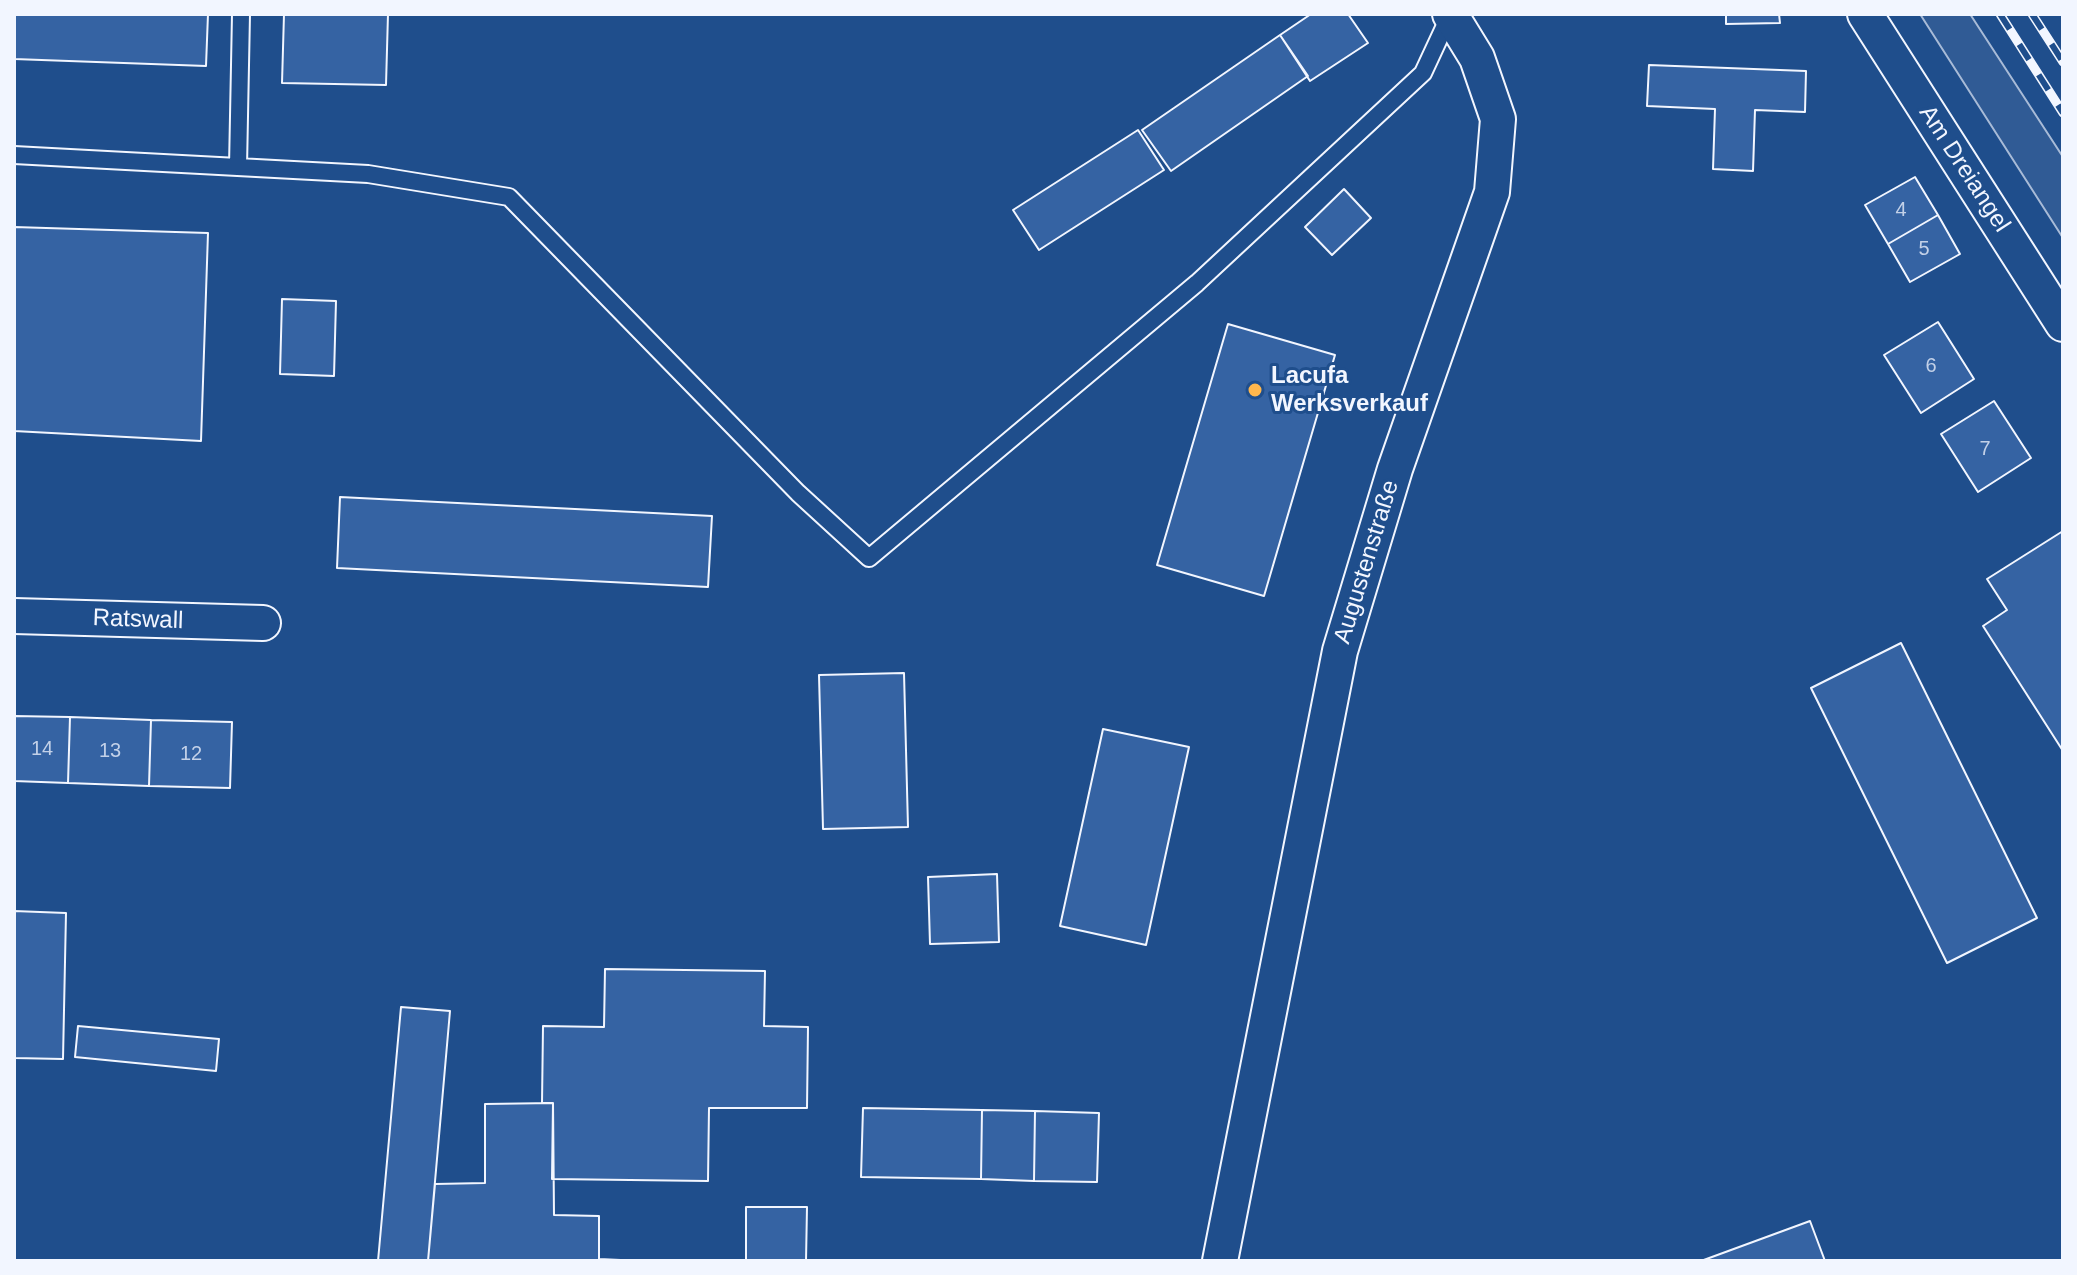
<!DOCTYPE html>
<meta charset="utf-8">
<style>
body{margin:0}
#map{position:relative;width:2077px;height:1275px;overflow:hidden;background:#1f4e8c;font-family:Helvetica,sans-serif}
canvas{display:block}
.frame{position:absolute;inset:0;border:16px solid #f2f6ff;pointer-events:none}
</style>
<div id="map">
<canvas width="2077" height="1275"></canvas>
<div class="frame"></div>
</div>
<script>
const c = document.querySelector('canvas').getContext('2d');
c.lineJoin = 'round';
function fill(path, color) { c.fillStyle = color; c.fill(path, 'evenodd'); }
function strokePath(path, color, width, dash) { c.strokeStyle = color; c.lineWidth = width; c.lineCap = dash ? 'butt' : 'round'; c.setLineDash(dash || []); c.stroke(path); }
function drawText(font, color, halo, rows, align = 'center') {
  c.font = font + ' Helvetica,sans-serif'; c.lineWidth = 6; c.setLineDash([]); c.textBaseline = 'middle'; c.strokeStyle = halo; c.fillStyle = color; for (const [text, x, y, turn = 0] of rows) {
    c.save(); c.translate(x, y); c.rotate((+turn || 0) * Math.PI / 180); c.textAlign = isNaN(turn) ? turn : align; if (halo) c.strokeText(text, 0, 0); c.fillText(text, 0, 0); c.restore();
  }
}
const built = new Path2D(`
 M 1920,14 L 1970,14 L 2063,157 L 2063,238 Z`);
const building = new Path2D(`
 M 14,14 L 208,14 L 206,66 L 14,59 Z
 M 284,14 L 388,14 L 386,85 L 282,83 Z
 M 1311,14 L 1348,14 L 1368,43 L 1310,81 L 1280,35 Z
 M 1726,14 L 1779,14 L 1780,23 L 1726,24 Z
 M 1280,35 L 1308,76 L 1171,171 L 1142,130 Z
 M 1649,65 L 1806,71 L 1805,112 L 1755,110 L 1753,171 L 1713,169 L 1715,109 L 1647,106 Z
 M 1138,130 L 1164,170 L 1039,250 L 1013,210 Z
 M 1915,177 L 1938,215 L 1888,244 L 1865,205 Z
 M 1344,189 L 1371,218 L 1332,255 L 1305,227 Z
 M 1938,215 L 1960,254 L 1910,282 L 1888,244 Z
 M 14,227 L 208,233 L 201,441 L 14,431 Z
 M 282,299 L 336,301 L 334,376 L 280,374 Z
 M 1938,322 L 1974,379 L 1921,413 L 1884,355 Z
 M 1228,324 L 1335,355 L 1264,596 L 1157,565 Z
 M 1994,401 L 2031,458 L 1978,492 L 1941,434 Z
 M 340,497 L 712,516 L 708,587 L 337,568 Z
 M 2063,531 L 2063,751 L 1983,626 L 2007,610 L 1987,579 Z
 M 1901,643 L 2037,918 L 1947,963 L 1811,688 Z
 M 904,673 L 908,827 L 823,829 L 819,675 Z
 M 14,716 L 70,717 L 68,783 L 14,781 Z
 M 70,717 L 151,720 L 149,786 L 68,783 Z
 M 151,720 L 232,722 L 230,788 L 149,786 Z
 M 1103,729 L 1189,747 L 1146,945 L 1060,926 Z
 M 997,874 L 999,942 L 930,944 L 928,877 Z
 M 14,911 L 66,913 L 63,1059 L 14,1058 Z
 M 605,969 L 765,971 L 764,1026 L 808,1027 L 807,1108 L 709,1108 L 708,1181 L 552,1179 L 553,1103 L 542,1103 L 543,1026 L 604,1027 Z
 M 401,1007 L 450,1011 L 428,1261 L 378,1261 Z
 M 78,1026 L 219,1039 L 216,1071 L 75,1057 Z
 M 553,1103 L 554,1215 L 599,1216 L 599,1259 L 642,1261 L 428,1261 L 435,1184 L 485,1183 L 485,1104 Z
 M 863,1108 L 982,1110 L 981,1179 L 861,1177 Z
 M 982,1110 L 1035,1111 L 1034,1181 L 981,1179 Z
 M 1035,1111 L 1099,1113 L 1097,1182 L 1034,1181 Z
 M 746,1207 L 807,1207 L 806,1261 L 746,1261 Z
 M 1810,1221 L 1825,1261 L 1701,1261 Z`);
const lane = new Path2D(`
 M 14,155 L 368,174 L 509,197 L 798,493 L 869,558 L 1197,283 L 1423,73 L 1450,15
 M 238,167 L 241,14`);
const street = new Path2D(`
 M 1865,14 L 2063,324
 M 14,616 L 263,623
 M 1220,1261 L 1340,651 L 1395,469 L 1492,192 L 1498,119 L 1477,58 L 1450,14`);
const rail = new Path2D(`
 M 2000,14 L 2063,113
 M 2032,14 L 2063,62`);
const markers = [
 [1255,390,8,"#ffb74d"]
];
const numberNames = [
 ["4",1901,210],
 ["5",1924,249],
 ["6",1931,366],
 ["7",1985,449],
 ["14",42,749],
 ["13",110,751],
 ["12",191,754]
];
const streetNames = [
 ["Am Dreiangel",1964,169,57],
 ["Augustenstraße",1367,562,-73],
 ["Ratswall",138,620,2]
];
const poiNames = [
 ["Lacufa",1271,376],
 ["Werksverkauf",1271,404]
];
fill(built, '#305b95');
strokePath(built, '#a8bbd7', 2);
fill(building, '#3563a3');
strokePath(building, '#f2f6ff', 2);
strokePath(lane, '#f2f6ff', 20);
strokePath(street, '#f2f6ff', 38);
strokePath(lane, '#1f4e8c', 16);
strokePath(street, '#1f4e8c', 34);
strokePath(rail, '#f2f6ff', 9);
strokePath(rail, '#1f4e8c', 6, [18]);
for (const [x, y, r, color] of markers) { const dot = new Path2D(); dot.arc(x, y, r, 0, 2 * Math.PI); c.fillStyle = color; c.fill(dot); strokePath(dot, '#1f4e8c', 3); }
drawText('20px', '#c3d1e8', null, numberNames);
drawText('24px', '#f2f6ff', '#1f4e8c', streetNames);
drawText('bold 24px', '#f2f6ff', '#1f4e8c', poiNames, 'left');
</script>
